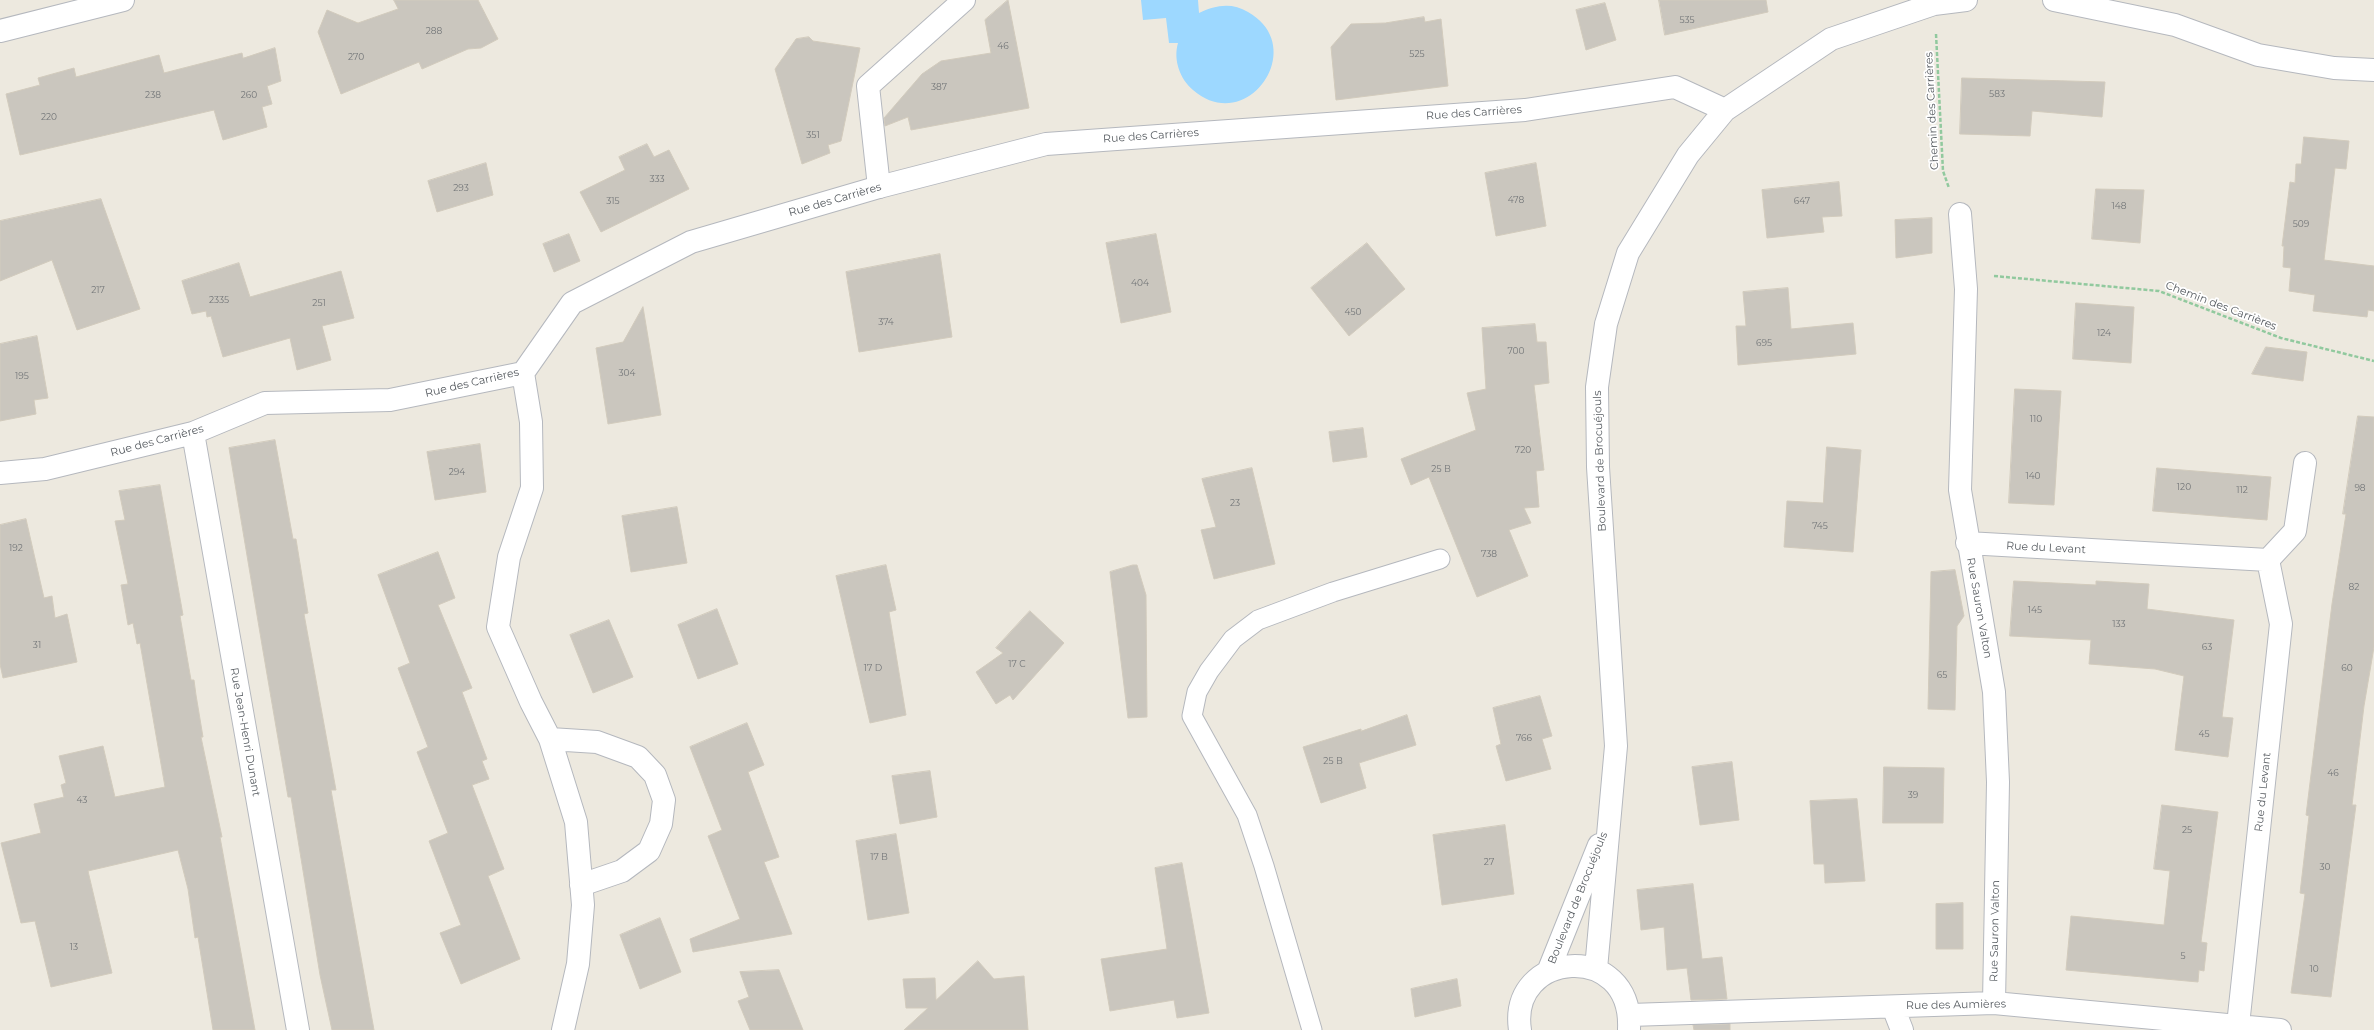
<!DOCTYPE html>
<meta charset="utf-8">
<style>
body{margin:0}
canvas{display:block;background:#ede9df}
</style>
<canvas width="2374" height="1030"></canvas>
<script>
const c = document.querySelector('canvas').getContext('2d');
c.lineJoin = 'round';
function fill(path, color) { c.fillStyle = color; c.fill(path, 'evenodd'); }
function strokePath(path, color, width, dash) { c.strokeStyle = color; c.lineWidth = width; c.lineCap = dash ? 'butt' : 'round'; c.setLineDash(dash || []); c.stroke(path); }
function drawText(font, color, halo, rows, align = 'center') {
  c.font = font + ' Montserrat,sans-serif'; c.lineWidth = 3.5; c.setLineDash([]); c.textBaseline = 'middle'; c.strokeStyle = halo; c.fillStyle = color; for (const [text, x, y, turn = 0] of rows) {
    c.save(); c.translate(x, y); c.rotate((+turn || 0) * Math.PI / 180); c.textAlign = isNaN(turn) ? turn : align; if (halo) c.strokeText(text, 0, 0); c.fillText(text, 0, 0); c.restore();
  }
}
const water = new Path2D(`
 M 1141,0 L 1198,0 L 1199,13 C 1215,5 1232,2 1248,12 C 1310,47 1247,137 1193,90 C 1180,79 1173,60 1178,43 L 1169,43 L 1166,18 L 1143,20 Z`);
const building = new Path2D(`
 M 394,0 L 478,0 L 498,39 L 481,48 L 468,49 L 422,69 L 419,62 L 341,94 L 318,32 L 327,10 L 358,23 L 398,9 Z
 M 1008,0 L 1029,108 L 911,130 L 908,117 L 885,126 L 884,118 L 922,74 L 941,61 L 991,53 L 985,20 Z
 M 1659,0 L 1766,0 L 1768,12 L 1665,35 Z
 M 1605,3 L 1616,40 L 1586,50 L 1576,10 Z
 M 1424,17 L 1425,22 L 1441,19 L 1448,86 L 1336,100 L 1331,47 L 1351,24 L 1385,23 Z
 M 809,37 L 813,41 L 860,48 L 841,141 L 828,145 L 830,153 L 802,164 L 775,69 L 796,39 Z
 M 275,48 L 281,81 L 267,86 L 272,104 L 262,107 L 267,127 L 223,140 L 214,110 L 20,155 L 6,94 L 40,85 L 38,78 L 74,68 L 76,77 L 159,55 L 164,73 L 242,53 L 243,58 Z
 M 1962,78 L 2105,82 L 2102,117 L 2032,111 L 2030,136 L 1960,134 Z
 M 2304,137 L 2349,141 L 2346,169 L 2335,168 L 2324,260 L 2374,266 L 2374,311 L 2368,310 L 2367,317 L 2313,311 L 2315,295 L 2289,291 L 2291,268 L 2283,267 L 2284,246 L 2282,246 L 2290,182 L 2295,183 L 2296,164 L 2301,164 Z
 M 647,144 L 654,157 L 669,150 L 689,189 L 601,232 L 580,192 L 625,170 L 619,157 Z
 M 486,163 L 493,195 L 437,212 L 428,181 Z
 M 1536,163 L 1546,226 L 1496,236 L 1485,173 Z
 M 1839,182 L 1842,216 L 1822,217 L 1824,232 L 1767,238 L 1762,190 Z
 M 2096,189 L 2144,190 L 2140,243 L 2092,239 Z
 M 101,199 L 140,309 L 77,330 L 52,260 L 0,281 L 0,221 Z
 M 1932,218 L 1932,253 L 1896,258 L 1895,220 Z
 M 569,234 L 580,261 L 554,272 L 543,244 Z
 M 1156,234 L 1171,312 L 1121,323 L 1106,243 Z
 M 1367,243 L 1405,289 L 1349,336 L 1311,288 Z
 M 940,254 L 952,337 L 859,352 L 846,272 Z
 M 239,263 L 250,297 L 341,271 L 354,318 L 322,326 L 331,360 L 297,370 L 290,338 L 223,357 L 211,316 L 207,317 L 206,311 L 192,314 L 182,281 Z
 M 1788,288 L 1791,329 L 1853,323 L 1856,354 L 1738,365 L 1736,326 L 1746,326 L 1743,292 Z
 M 2076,303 L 2134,307 L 2131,363 L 2073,359 Z
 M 643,307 L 661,415 L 608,424 L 596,348 L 623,342 Z
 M 1535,324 L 1537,342 L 1546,342 L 1549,383 L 1534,385 L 1544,470 L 1536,471 L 1539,507 L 1524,508 L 1531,523 L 1509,530 L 1528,576 L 1477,597 L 1429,477 L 1411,485 L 1401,459 L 1476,430 L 1467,393 L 1486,389 L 1482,328 Z
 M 37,336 L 48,398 L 34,400 L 36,414 L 0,421 L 0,344 Z
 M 2266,347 L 2307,352 L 2303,381 L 2252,374 Z
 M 2015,389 L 2061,391 L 2054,505 L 2009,503 Z
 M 2358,416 L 2374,417 L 2374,647 L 2364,706 L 2352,805 L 2356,805 L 2331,997 L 2291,993 L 2305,894 L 2300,893 L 2309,816 L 2306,815 L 2332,604 L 2346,514 L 2343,514 Z
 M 1363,428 L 1367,457 L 1333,462 L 1329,432 Z
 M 275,440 L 293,539 L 296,539 L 308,613 L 304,614 L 336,790 L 331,790 L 374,1030 L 332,1030 L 320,975 L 291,797 L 288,797 L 262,645 L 229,448 Z
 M 480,444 L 486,492 L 435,500 L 427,452 Z
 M 1827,447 L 1861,450 L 1853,552 L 1784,547 L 1787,501 L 1823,503 Z
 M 1252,468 L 1275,564 L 1214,579 L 1201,530 L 1216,527 L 1202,479 Z
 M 2157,468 L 2271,477 L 2267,520 L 2153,511 Z
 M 160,485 L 183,615 L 180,616 L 191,680 L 194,680 L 196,695 L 203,737 L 201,737 L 222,837 L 220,837 L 255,1030 L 213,1030 L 198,937 L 195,938 L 188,889 L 178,850 L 88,871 L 112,973 L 51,987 L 35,921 L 21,923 L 1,843 L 41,833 L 34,804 L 64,797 L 61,785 L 66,783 L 59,756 L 103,746 L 115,797 L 165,787 L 140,643 L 137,644 L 133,623 L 128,625 L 121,585 L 128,584 L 115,521 L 125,520 L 119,491 Z
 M 677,507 L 687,563 L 631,572 L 622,516 Z
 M 26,519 L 44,598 L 52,596 L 55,618 L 67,614 L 77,662 L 3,678 L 0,664 L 0,525 Z
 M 438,552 L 455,598 L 438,605 L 472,688 L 462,692 L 487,759 L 482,761 L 489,779 L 472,785 L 504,869 L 488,876 L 520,959 L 461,984 L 440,933 L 461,925 L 429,841 L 448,833 L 417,752 L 428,747 L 398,668 L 410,663 L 378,575 Z
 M 886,565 L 896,610 L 889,612 L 906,715 L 870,723 L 836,576 Z
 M 1133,565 L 1137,565 L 1146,595 L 1147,717 L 1128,718 L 1110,572 Z
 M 1955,570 L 1964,616 L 1957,626 L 1955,710 L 1928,709 L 1931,572 Z
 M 2014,581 L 2096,585 L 2096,581 L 2149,584 L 2147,609 L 2234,620 L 2222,717 L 2233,718 L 2228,757 L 2175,750 L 2184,676 L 2155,669 L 2089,664 L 2091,640 L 2010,636 Z
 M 717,609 L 738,664 L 698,679 L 678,625 Z
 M 1030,611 L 1064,643 L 1013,700 L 1010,695 L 996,704 L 976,672 L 1003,653 L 996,648 Z
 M 609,620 L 633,677 L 593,693 L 570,635 Z
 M 1540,696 L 1552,736 L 1542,739 L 1551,769 L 1506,781 L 1496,746 L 1501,744 L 1493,708 Z
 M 1407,715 L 1416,745 L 1359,763 L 1366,788 L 1321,803 L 1303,747 L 1361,729 L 1361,731 Z
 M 747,723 L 764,765 L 748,772 L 779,857 L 764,862 L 792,934 L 693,952 L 690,939 L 740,919 L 708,836 L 722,830 L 690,747 Z
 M 1732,762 L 1739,820 L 1700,825 L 1692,767 Z
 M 1884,767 L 1944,768 L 1943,823 L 1883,823 Z
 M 930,771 L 937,817 L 900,824 L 892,776 Z
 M 1857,799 L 1865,881 L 1825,883 L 1824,864 L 1814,864 L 1810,801 Z
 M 2162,805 L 2218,812 L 2201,942 L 2207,943 L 2204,971 L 2199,970 L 2198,982 L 2066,970 L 2071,916 L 2164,925 L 2170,871 L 2154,869 Z
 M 1505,825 L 1514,894 L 1442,905 L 1433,835 Z
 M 896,834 L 909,913 L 868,920 L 856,841 Z
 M 1182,863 L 1209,1013 L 1177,1018 L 1174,1000 L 1110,1011 L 1101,959 L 1167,949 L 1155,868 Z
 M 1693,884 L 1702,959 L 1722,957 L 1727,999 L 1691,1000 L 1687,968 L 1667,970 L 1664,927 L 1641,930 L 1637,890 Z
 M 1963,903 L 1963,949 L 1936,949 L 1936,904 Z
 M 660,918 L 681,972 L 640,989 L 620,935 Z
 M 978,961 L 994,979 L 1024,976 L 1028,1030 L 904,1030 L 928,1008 L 906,1008 L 903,979 L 935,978 L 936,1000 Z
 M 779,970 L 803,1030 L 750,1030 L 738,1001 L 749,997 L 740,972 Z
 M 1457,979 L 1461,1006 L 1415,1017 L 1411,989 Z
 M 1730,1024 L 1730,1030 L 1694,1030 L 1693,1025 Z`);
const path = new Path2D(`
 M 1936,34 L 1943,171 L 1949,188
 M 1994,276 L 2159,291 L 2281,338 L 2374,361`);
const service = new Path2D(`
 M 1312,1030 L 1264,866 L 1247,815 L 1192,716 L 1197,692 L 1209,671 L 1233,639 L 1258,620 L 1333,592 L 1440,559`);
const pedestrian = new Path2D(`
 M 879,187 L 868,86 L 964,0`);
const minor = new Path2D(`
 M 2054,0 L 2175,25 L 2258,55 L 2334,68 L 2374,70
 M 0,31 L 123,0
 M 1960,214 L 1966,289 L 1960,490 L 1994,692 L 1998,782 L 1994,1003
 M 523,373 L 531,422 L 532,488 L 509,557 L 498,627 L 531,702 L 550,739 L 576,822 L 583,905 L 578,964 L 563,1030
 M 193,433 L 298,1030
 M 0,473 L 45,469 L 193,433 L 265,403 L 390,400 L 523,373 L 572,303 L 691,242 L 879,187 L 1046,144 L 1525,110 L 1675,87 L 1725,110
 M 1967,543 L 2268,560
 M 2268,560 L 2295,531 L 2305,463
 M 550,739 L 597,742 L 638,757 L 655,775 L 664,800 L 661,824 L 649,851 L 622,871 L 581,885
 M 1596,969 L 1616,746 L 1598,467 L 1597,387 L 1606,324 L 1628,253 L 1688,155 L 1725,110 L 1831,39 L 1934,4 L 1966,0
 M 1548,972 L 1599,845
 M 1893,1007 L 1902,1030
 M 1630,1015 L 1994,1003 L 2280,1030
 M 2238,1025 L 2281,624 L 2268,560
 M 1520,1030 C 1508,950 1633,940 1629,1029`);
const numberNames = [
 ["535",1687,20],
 ["288",434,31],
 ["46",1003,46],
 ["525",1417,54],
 ["270",356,57],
 ["387",939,87],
 ["583",1997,94],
 ["238",153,95],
 ["260",249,95],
 ["220",49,117],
 ["351",813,135],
 ["333",657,179],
 ["293",461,188],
 ["478",1516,200],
 ["315",613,201],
 ["647",1802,201],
 ["148",2119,206],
 ["509",2301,224],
 ["404",1140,283],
 ["217",98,290],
 ["2335",219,300],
 ["251",319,303],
 ["450",1353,312],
 ["374",886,322],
 ["124",2104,333],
 ["695",1764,343],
 ["700",1516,351],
 ["304",627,373],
 ["195",22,376],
 ["110",2036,419],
 ["720",1523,450],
 ["25 B",1441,469],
 ["294",457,472],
 ["140",2033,476],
 ["120",2184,487],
 ["98",2360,488],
 ["112",2242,490],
 ["23",1235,503],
 ["745",1820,526],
 ["192",16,548],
 ["738",1489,554],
 ["82",2354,587],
 ["145",2035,610],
 ["133",2119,624],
 ["31",37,645],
 ["63",2207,647],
 ["17 C",1017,664],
 ["17 D",873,668],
 ["60",2347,668],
 ["65",1942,675],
 ["45",2204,734],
 ["766",1524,738],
 ["25 B",1333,761],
 ["46",2333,773],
 ["39",1913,795],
 ["43",82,800],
 ["25",2187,830],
 ["17 B",879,857],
 ["27",1489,862],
 ["30",2325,867],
 ["13",74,947],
 ["5",2183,956],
 ["10",2314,969]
];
const streetNames = [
 ["Chemin des Carrières",1932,111,-93],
 ["Rue des Carrières",1474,113,-4],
 ["Rue des Carrières",1151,136,-4],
 ["Rue des Carrières",835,200,-16],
 ["Chemin des Carrières",2221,306,21],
 ["Rue des Carrières",472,383,-13],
 ["Rue des Carrières",157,441,-15],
 ["Boulevard de Brocuéjouls",1600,461,-92],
 ["Rue du Levant",2046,548,3],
 ["Rue Sauron Valton",1979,608,80],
 ["Rue Jean-Henri Dunant",245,732,80],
 ["Rue du Levant",2263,792,-84],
 ["Boulevard de Brocuéjouls",1578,898,-68],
 ["Rue Sauron Valton",1995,931,-89],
 ["Rue des Aumières",1956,1005,-1]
];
fill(water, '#9dd8ff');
fill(building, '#cac6be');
strokePath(building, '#d2cbbd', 1);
strokePath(service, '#b5b8be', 21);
strokePath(pedestrian, '#b5b8be', 24);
strokePath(minor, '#b5b8be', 24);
strokePath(path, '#91c99e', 2.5, [4, 2]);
strokePath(service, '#fff', 19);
strokePath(pedestrian, '#fff', 22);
strokePath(minor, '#fff', 22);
drawText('9px', '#747779', null, numberNames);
drawText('11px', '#585d62', '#fff', streetNames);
</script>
